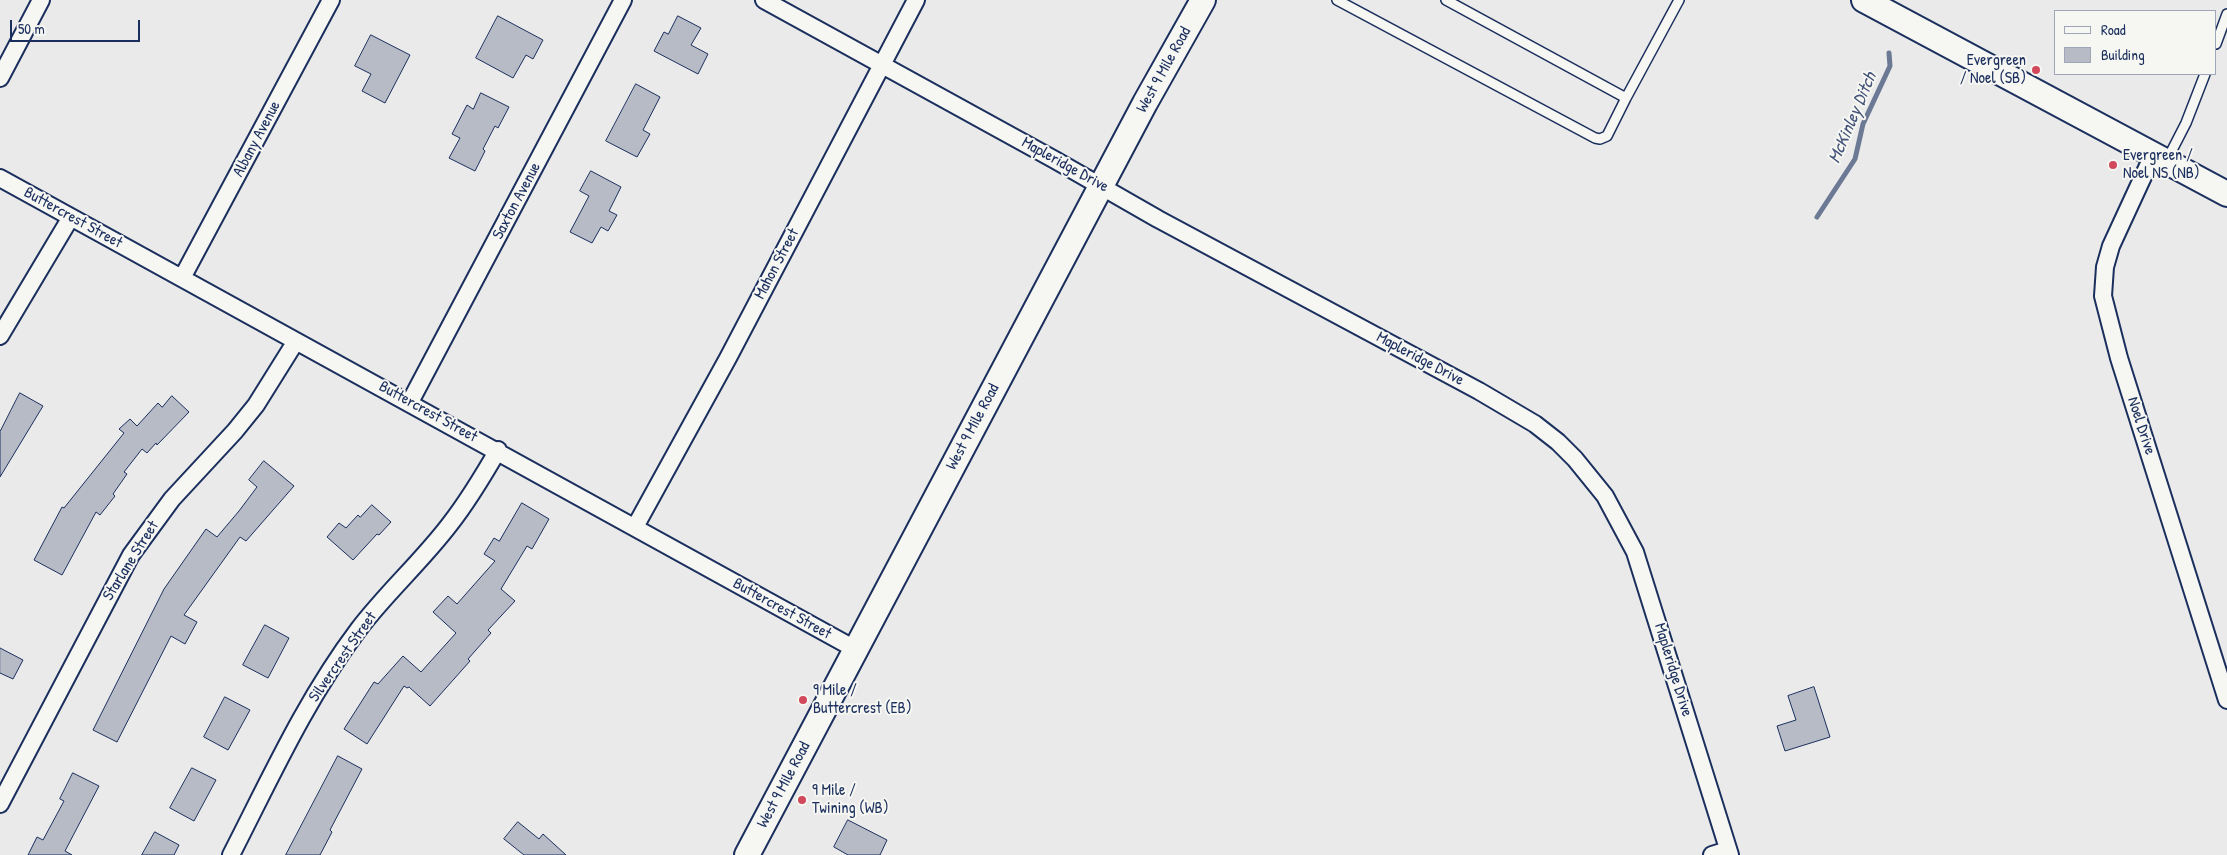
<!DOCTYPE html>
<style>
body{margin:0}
#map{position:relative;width:2227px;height:855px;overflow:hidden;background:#e9eae9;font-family:"Patrick Hand",sans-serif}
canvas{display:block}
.legend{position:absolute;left:2054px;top:10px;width:162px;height:65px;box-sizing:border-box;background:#f6f6f2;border:1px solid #9ea6b7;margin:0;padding:6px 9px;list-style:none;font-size:15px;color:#1b2f5e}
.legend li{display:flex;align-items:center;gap:10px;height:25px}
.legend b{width:25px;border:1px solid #9ea6b7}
.scale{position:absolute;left:10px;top:20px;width:130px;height:22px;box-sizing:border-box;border:2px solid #1b2f5e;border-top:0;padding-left:6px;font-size:15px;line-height:18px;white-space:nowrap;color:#1b2f5e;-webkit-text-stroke:4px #f6f6f2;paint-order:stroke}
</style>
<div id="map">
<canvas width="2227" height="855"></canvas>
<ul class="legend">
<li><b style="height:6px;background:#f6f6f2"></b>Road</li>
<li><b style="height:14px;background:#b6bbc6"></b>Building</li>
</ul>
<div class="scale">50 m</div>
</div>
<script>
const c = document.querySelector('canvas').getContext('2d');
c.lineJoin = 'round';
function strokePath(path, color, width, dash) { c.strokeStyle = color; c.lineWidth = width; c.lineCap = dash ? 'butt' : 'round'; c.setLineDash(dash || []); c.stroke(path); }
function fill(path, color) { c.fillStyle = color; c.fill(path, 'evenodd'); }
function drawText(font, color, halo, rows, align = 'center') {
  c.font = font + ' "Patrick Hand",sans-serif'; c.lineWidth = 4; c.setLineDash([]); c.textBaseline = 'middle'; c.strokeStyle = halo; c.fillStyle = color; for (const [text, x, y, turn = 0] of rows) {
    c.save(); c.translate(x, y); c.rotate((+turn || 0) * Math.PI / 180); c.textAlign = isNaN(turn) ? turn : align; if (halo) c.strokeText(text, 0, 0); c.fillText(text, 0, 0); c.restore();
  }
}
const stream = new Path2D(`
 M 1817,217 L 1855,159 L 1863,124 L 1890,66 L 1889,53`);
const building = new Path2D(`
 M 498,16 L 543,40 L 533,59 L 526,55 L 513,78 L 476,58 Z
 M 678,16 L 701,28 L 691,45 L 708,54 L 698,74 L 654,51 L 664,32 L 668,34 Z
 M 371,35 L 410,55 L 385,103 L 362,91 L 371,74 L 355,66 Z
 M 636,84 L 660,97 L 643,130 L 650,134 L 637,157 L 606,141 Z
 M 481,93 L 509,107 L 498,128 L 495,126 L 483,149 L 485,151 L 475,171 L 449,158 L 460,138 L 452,134 L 467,105 L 473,109 Z
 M 591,171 L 621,187 L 609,211 L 617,215 L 608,231 L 601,227 L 592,243 L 570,232 L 589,196 L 580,191 Z
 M 20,393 L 43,406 L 0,477 L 0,432 Z
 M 172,396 L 189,412 L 157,445 L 156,443 L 147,453 L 142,449 L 124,472 L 127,474 L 113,494 L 115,496 L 100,515 L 96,512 L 62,575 L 34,560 L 62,507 L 64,508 L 124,433 L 119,429 L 130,419 L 137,426 L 158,403 L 162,407 Z
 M 264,461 L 294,486 L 246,541 L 240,537 L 184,615 L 197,622 L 185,644 L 171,636 L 117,742 L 93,730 L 164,589 L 206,529 L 217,537 L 239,511 L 257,487 L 249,480 Z
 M 522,503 L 549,519 L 532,549 L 527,546 L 501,589 L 515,601 L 488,630 L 491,633 L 468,659 L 470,661 L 430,706 L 409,687 L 407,688 L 404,686 L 367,744 L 344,729 L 374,682 L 378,684 L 403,656 L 421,672 L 456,633 L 433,612 L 448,596 L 457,604 L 495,561 L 484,554 L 494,538 L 499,541 Z
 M 372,505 L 391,522 L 379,535 L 377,534 L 353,560 L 327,537 L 339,523 L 346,528 L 358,515 L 360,517 Z
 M 265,625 L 289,638 L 268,678 L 243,665 Z
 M 0,648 L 23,660 L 13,679 L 0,673 Z
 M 1814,687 L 1830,737 L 1785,751 L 1777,726 L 1796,720 L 1788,696 Z
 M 225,697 L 250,710 L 228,750 L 204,737 Z
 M 338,756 L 362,769 L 330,830 L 332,832 L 320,855 L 286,855 Z
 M 192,768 L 216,780 L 194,821 L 170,808 Z
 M 73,773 L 99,786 L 65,851 L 72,855 L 28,855 L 37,837 L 43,840 L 64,801 L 60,799 Z
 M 848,820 L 887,840 L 880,855 L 848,855 L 834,847 Z
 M 518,822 L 539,839 L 543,834 L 566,855 L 524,855 L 504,839 Z
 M 155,832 L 179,845 L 174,855 L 142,855 Z`);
const lane = new Path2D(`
 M 1337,0 L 1595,138 L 1600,139 L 1607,136 L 1626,98
 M 1446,0 L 1626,98 L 1679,0
 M 2216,44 L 2227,14
 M 2166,162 L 2186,123 L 2205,74`);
const street = new Path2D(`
 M 764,0 L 1055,160 L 1158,219 L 1479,391 L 1535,424 L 1558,442 L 1575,459 L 1605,496 L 1635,552 L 1730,855
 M 0,78 L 41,0
 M 2153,155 L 2111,246 L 2105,267 L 2103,296 L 2119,358 L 2227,700
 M 0,178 L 855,649
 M 182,278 L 331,0
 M 0,336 L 71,217
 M 410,402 L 623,0
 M 635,527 L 728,358 L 916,0
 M 0,804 L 131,555 L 172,499 L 235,431 L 256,405 L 296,341
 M 231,855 C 270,779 306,699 358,630 C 386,593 422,561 450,524 C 468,501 483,476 498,450
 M 1712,855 L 1728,850`);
const secondary = new Path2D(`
 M 1864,0 L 2227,194
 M 747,855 L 1145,103 L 1203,0`);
const markers = [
 [2036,70,5,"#d1495b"],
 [2113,165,5,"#d1495b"],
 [803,700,5,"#d1495b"],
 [802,800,5,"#d1495b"]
];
const poiNames = [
 ["Evergreen",2026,61,"right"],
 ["/ Noel (SB)",2026,79,"right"],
 ["Evergreen /",2123,156],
 ["Noel NS (NB)",2123,174],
 ["9 Mile /",813,691],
 ["Buttercrest (EB)",813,709],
 ["9 Mile /",812,791],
 ["Twining (WB)",812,809]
];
const streetNames = [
 ["West 9 Mile Road",1164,70,-61],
 ["Albany Avenue",257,139,-62],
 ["Mapleridge Drive",1065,165,29],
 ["Saxton Avenue",517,201,-62],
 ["Buttercrest Street",73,218,29],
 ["Mahon Street",777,264,-62],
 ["Mapleridge Drive",1420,359,28],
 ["Buttercrest Street",428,412,29],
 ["Noel Drive",2141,426,72],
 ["West 9 Mile Road",973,427,-62],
 ["Starlane Street",131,561,-58],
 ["Buttercrest Street",782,609,29],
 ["Silvercrest Street",343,657,-55],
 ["Mapleridge Drive",1673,670,73],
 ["West 9 Mile Road",784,785,-62]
];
const waterNames = [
 ["McKinley Ditch",1853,118,-67]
];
strokePath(stream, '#6c7995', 5);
fill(building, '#b6bbc6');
strokePath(building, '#1b2f5e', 1);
strokePath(lane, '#1b2f5e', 12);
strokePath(street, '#1b2f5e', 20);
strokePath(secondary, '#1b2f5e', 28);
strokePath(lane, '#f6f6f2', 9);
strokePath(street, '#f6f6f2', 16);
strokePath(secondary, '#f6f6f2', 24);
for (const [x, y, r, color] of markers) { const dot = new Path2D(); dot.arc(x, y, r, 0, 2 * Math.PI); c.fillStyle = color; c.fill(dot); strokePath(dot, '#f6f6f2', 2); }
drawText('16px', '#1b2f5e', '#f6f6f2', poiNames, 'left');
drawText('16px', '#1b2f5e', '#f6f6f2', streetNames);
drawText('italic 18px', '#44547a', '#f6f6f2', waterNames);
</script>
